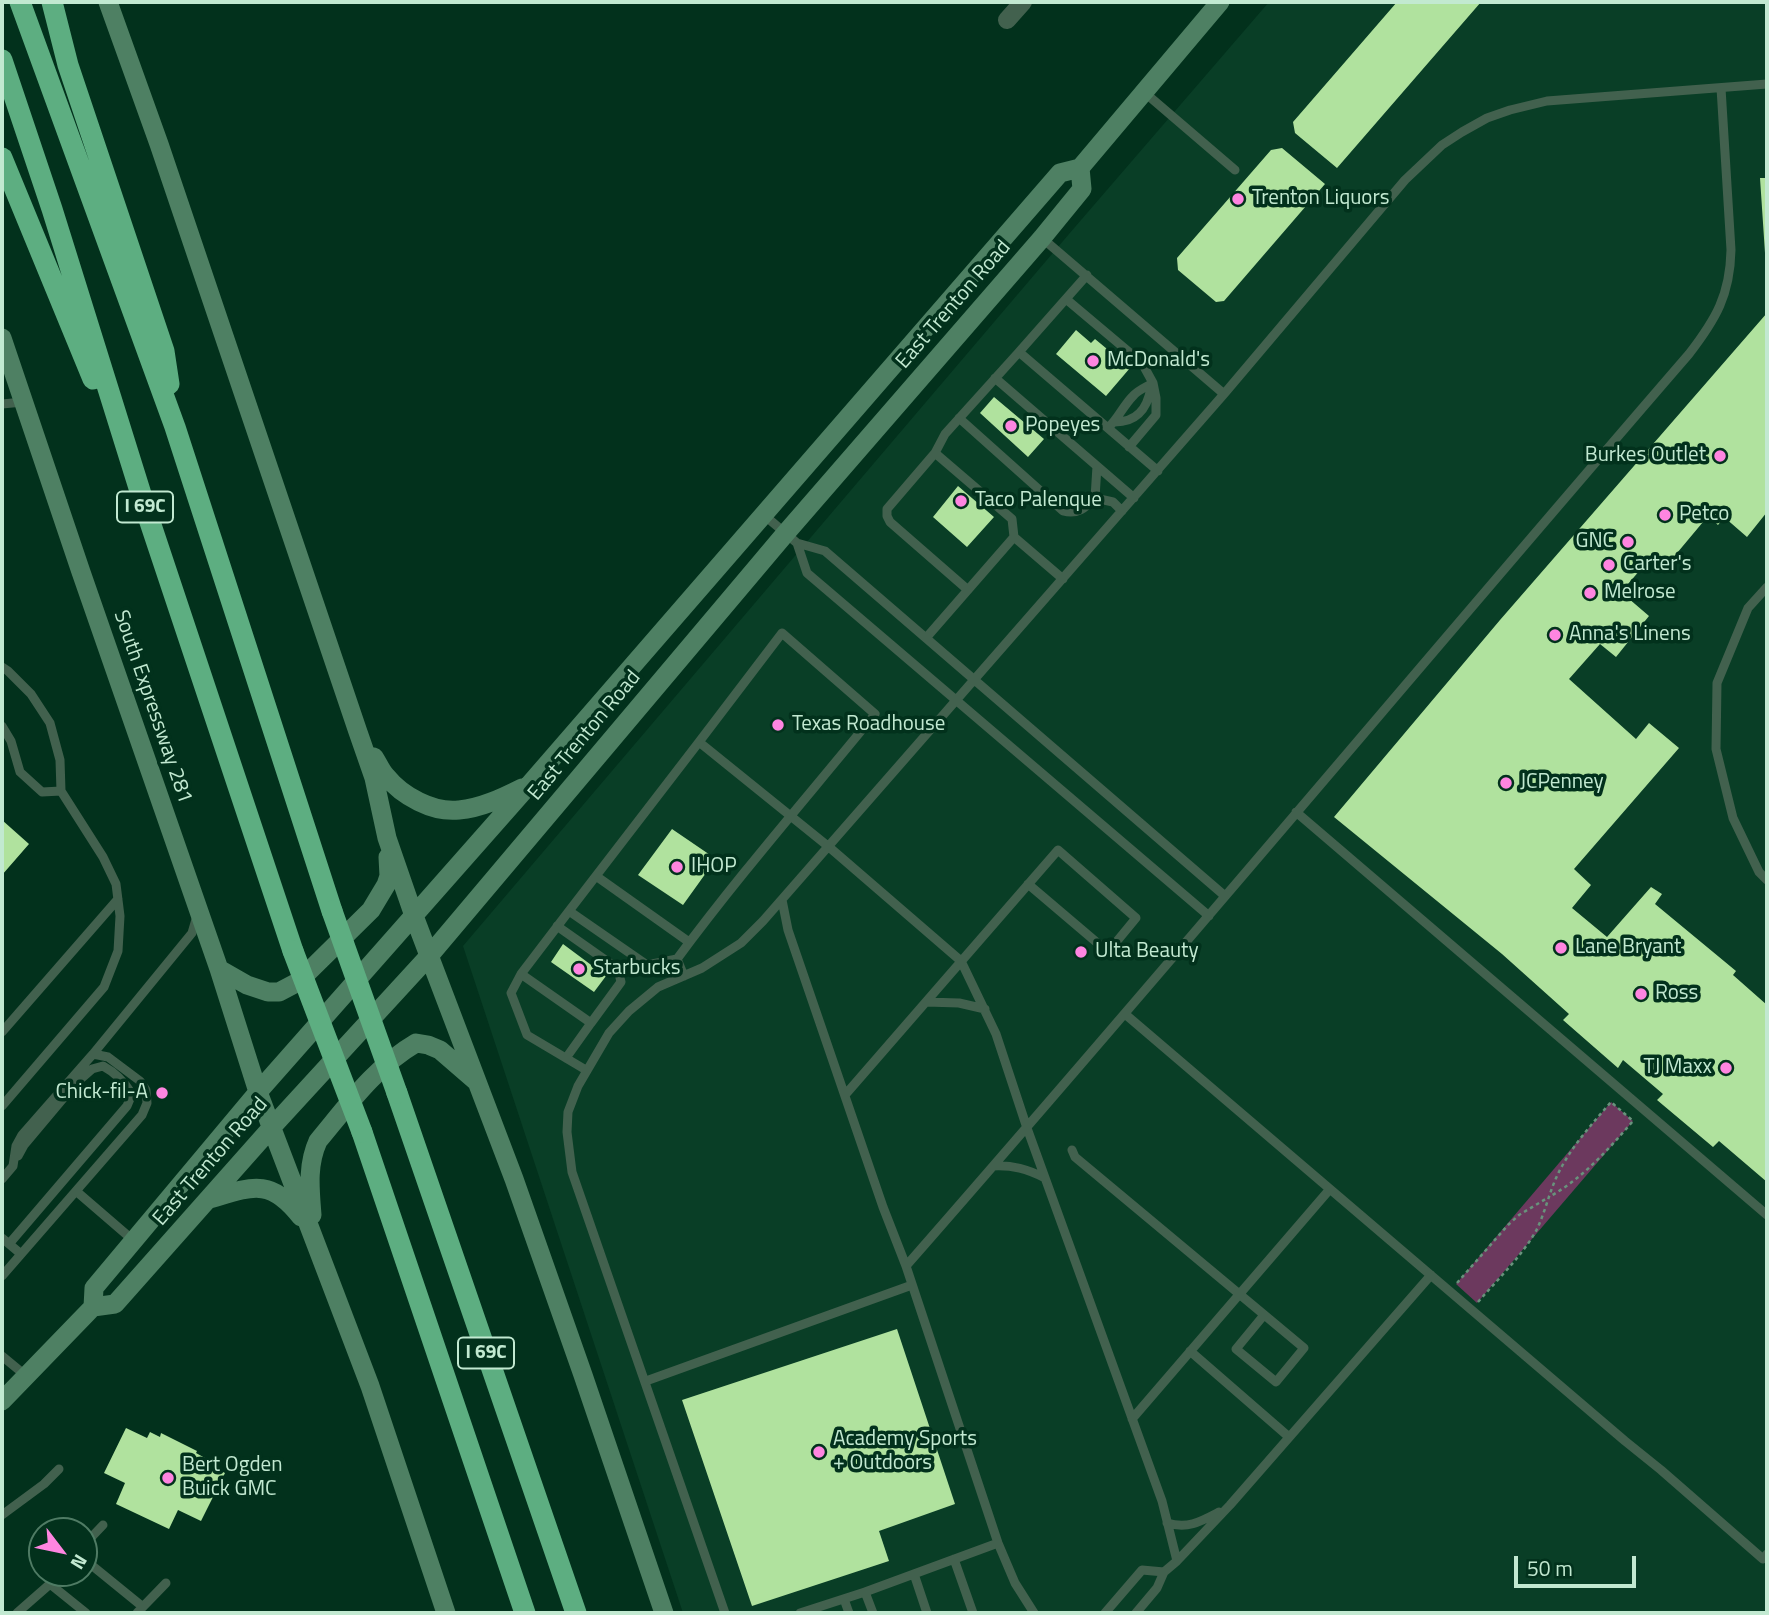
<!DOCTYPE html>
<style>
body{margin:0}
#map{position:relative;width:1769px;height:1615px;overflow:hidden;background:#02311c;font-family:"Titillium Web",sans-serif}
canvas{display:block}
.frame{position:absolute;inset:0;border:4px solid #c2e9d1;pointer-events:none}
.north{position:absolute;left:28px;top:1517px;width:70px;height:70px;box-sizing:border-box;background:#02311c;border:2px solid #4f7b64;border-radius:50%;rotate:122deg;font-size:19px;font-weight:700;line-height:28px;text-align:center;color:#c2e9d1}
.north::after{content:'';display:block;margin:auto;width:24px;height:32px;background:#fe85e0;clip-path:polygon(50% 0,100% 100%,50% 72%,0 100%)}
.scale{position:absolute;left:1514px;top:1556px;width:122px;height:32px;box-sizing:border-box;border:4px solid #c2e9d1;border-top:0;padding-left:9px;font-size:21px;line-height:24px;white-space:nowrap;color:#c2e9d1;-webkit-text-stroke:5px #02311c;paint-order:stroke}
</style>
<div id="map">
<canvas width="1769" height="1615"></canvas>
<div class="frame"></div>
<div class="north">N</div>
<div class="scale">50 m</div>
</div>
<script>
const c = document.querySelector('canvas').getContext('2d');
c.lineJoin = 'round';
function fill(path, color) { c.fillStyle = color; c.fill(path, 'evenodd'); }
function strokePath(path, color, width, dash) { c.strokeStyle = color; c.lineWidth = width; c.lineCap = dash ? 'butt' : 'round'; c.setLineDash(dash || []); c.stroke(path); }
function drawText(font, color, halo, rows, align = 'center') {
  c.font = font + ' "Titillium Web",sans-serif'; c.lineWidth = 7; c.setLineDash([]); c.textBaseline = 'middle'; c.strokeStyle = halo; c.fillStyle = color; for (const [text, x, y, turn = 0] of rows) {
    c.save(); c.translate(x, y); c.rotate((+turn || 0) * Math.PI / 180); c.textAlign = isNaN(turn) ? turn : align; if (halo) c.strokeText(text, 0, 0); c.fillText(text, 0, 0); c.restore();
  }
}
const built = new Path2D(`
 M 1269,2 L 1767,2 L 1767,1613 L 683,1613 L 463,946 L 1069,234 Z`);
const green = new Path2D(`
 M 1611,1102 L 1633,1121 L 1477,1303 L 1456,1284 Z`);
const building = new Path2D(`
 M 1397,2 L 1481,2 L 1337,168 L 1295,133 L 1293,122 Z
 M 1282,148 L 1325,184 L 1224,301 L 1216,302 L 1178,270 L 1177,258 L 1271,150 Z
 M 1760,178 L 1767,178 L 1767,253 L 1765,253 Z
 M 1767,313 L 1767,512 L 1747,537 L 1724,517 L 1718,525 L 1708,516 L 1667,565 L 1654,554 L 1621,592 L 1649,616 L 1616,657 L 1600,644 L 1569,679 L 1636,739 L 1649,723 L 1679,748 L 1574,869 L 1591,885 L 1572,908 L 1607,937 L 1651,887 L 1662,894 L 1655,904 L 1736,971 L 1733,975 L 1767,1005 L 1767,1182 L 1719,1141 L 1713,1147 L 1657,1100 L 1663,1094 L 1623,1060 L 1618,1068 L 1563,1020 L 1569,1014 L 1502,954 L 1334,817 L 1500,620 Z
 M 1076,330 L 1091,343 L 1095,339 L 1130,368 L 1106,396 L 1056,354 Z
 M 994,397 L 1044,439 L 1028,457 L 980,413 Z
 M 958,486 L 994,517 L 967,547 L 933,517 Z
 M 2,820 L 29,844 L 2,875 Z
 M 672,829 L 716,859 L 683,905 L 638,875 Z
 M 563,944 L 606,976 L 594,992 L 551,962 Z
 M 897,1329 L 955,1504 L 879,1531 L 889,1561 L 752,1606 L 682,1400 Z
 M 126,1428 L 147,1438 L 150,1432 L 160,1437 L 161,1433 L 197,1451 L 196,1453 L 205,1458 L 203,1462 L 225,1473 L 201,1521 L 178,1510 L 169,1529 L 116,1504 L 125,1483 L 104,1473 Z`);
const path = new Path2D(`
 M 1457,1283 L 1508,1225 L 1519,1215 L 1549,1197
 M 1478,1302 C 1498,1279 1521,1257 1536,1231 C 1545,1213 1549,1193 1557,1176 C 1570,1148 1591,1125 1611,1102 L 1633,1121 C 1607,1151 1583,1178 1549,1197`);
const service = new Path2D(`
 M 1144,92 L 1235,170
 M 1042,238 L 1224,394
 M 1066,299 L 1142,363 L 1153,383 L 1156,398 L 1156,415 L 1129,447
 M 1019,352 L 1087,275
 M 995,378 L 1134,498
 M 2,404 L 23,402
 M 959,418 L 1063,511 C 1078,515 1085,508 1095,498 L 1097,466
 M 1115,422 C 1137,422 1147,409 1151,388
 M 1108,428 C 1118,419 1123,406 1133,396 C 1138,390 1146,387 1153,383
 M 935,453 L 1012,519 L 1014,537
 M 1095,498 L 1113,502 L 1122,511
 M 764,515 L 797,543 L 825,551 L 1225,896
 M 797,543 L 807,573 L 1209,916
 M 1767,587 L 1748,608 L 1717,683 L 1716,749 L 1733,818 L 1759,872 L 1767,880
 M 968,590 L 890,522 L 887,516 L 887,509 L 935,453 L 945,434 L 1019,352 L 1158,471
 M 926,638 L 1014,537 L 1063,579
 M 2,667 L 8,671 L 31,694 L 50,723 L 60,760 L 61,791 L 103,857 L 116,884 L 120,916 L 118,951 L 104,987 L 2,1106
 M 2,726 L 11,741 L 20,772 L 42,792 L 61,791
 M 1296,812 L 1767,1215
 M 596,876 L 689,942
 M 782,900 L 788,930 L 883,1207 L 906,1266 L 998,1543 L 1015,1583 L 1034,1613
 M 569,911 L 521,974 L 511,993 L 527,1035 L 586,1070
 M 557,926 L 618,969 L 621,982 L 591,1023
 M 677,959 L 647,965 L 569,911 L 699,742
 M 521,974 L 591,1023 L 566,1058
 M 684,976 L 677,959 C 739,875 809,795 875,714 L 782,633 L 699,742 L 829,847 L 961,961 L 996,1034 L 1027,1128 L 1162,1501 L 1177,1561
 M 926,1002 L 959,1003 L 985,1009
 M 1125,1014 L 1625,1441 L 1661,1470 L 1763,1559 L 1767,1554
 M 2,1032 L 118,899
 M 93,1054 L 192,933 L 197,916
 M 845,1095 C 916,1013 987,931 1058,850 L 1136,918 L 1108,952 L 1028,884
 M 1072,1150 L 1075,1157 L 1304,1348 L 1276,1382 L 1236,1349 L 1264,1315
 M 993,1166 C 1013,1165 1027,1169 1045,1178
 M 2,1179 L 13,1166 L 16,1146 L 22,1135 L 93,1054 L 108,1057 L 140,1081 L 146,1090 L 147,1103 L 142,1115 L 2,1276
 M 76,1191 L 134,1241
 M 2,1238 L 21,1254
 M 9,1244 L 127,1106 L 132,1094 C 124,1081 116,1073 103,1066 L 92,1069 L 76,1083 L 24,1145 L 18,1156
 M 906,1266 C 1170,965 1427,657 1689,354 C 1716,319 1730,295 1731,250 L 1721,88
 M 1190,1351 L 1289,1437
 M 2,1356 L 25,1375
 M 646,1381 L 912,1285
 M 1132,1419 L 1330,1189
 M 2,1515 L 44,1484 L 59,1469
 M 1167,1523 C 1188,1529 1200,1522 1219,1512
 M 84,1545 L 103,1525
 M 84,1559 L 143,1607
 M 954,1559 L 973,1613
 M 60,1573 L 50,1584 L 86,1613
 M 914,1574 L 927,1613
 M 865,1592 L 873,1613
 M 844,1599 L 849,1613
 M 17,1613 L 50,1584
 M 137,1613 L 166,1583
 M 725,1613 L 572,1172 L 567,1132 L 568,1112 L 578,1086 L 609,1033 L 629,1011 L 658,987 L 702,968 L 741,943 L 763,921 L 1224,394 L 1405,180 L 1442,145 L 1462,132 L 1487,118 L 1510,110 L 1547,101 L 1767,84
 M 800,1613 L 865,1592 L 998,1543
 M 1105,1613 L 1142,1570 L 1164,1572
 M 1136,1613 L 1157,1588 L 1164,1572 L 1177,1561 L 1230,1505 L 1431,1275`);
const minor = new Path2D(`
 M 1007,20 L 1023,2`);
const secondary = new Path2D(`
 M 108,2 L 159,144 L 358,732 L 374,778 L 387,838 L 414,916 L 514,1179 L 583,1375 L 664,1613
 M 2,338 L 81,572 L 219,969 L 258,1092 L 370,1386 L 446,1613
 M 374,757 C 378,763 381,771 386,776 C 402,796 433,813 459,810 C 481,808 502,798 522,788
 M 219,969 L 247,985 L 268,992 L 279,992 L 298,982 L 371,910 L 386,885 L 389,876 L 388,857
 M 210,1199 C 253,1186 271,1178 301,1217
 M 312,1215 C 310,1189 307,1165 318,1141 C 348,1105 375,1067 416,1043 L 428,1045 L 440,1050 L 477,1082
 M 93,1307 L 94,1288 L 258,1092 L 529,785 L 1060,173 L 1080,168 L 1220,2
 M 2,1401 L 93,1307 L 115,1304 L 272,1127 L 429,956 L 785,534 L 1042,238 L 1082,189 L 1080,168`);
const motorway = new Path2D(`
 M 20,2 L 175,427 L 332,911
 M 52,2 L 68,65 L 164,351 L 169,384
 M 2,60 L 52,209 L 145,507 L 293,951
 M 2,158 L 93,379
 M 397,1093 L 576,1613
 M 362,1132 L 525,1613`);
const motorwayBridge = new Path2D(`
 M 332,911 L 397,1093
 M 293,951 L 362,1132`);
const markers = [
 [1238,199,7,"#fe85e0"],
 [1093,361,7,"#fe85e0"],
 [1011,426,7,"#fe85e0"],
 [1720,456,7,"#fe85e0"],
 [961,501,7,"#fe85e0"],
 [1665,515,7,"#fe85e0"],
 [1628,542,7,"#fe85e0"],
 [1609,565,7,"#fe85e0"],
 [1590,593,7,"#fe85e0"],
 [1555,635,7,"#fe85e0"],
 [778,725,7,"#fe85e0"],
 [1506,783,7,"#fe85e0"],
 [677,867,7,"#fe85e0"],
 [1561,948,7,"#fe85e0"],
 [1081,952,7,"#fe85e0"],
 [579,969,7,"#fe85e0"],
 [1641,994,7,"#fe85e0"],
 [1726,1068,7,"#fe85e0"],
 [162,1093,7,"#fe85e0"],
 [819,1452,7,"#fe85e0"],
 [168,1478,7,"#fe85e0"]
];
const shields = [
 [145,507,56],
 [486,1353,56]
];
const shieldNames = [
 ["I 69C",145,507],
 ["I 69C",486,1353]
];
const poiNames = [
 ["Trenton Liquors",1252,199],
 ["McDonald's",1107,361],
 ["Popeyes",1025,426],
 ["Burkes Outlet",1706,456,"right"],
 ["Taco Palenque",975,501],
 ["Petco",1679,515],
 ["GNC",1614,542,"right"],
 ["Carter's",1623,565],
 ["Melrose",1604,593],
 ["Anna's Linens",1569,635],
 ["Texas Roadhouse",792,725],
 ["JCPenney",1520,783],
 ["IHOP",691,867],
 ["Lane Bryant",1575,948],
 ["Ulta Beauty",1095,952],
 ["Starbucks",593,969],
 ["Ross",1655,994],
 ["TJ Maxx",1712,1068,"right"],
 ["Chick-fil-A",148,1093,"right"],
 ["Academy Sports",833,1440],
 ["+ Outdoors",833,1464],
 ["Bert Ogden",182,1466],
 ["Buick GMC",182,1490]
];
const streetNames = [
 ["East Trenton Road",954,305,-49],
 ["South Expressway 281",152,707,71],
 ["East Trenton Road",585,736,-50],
 ["East Trenton Road",211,1162,-49]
];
fill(built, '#093e26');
fill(green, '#6c395e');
fill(building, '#b0e29e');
strokePath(path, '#68937c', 2.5, [3.5, 3.5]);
strokePath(service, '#42614e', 9);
strokePath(minor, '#42614e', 18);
strokePath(secondary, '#4e8063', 19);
strokePath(motorway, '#5dae81', 21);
strokePath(motorwayBridge, '#5dae81', 21);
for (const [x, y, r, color] of markers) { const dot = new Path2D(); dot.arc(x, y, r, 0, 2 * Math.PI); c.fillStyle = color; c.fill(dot); strokePath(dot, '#02311c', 2.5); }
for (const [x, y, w] of shields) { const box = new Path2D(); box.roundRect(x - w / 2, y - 15.5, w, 31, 5); c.fillStyle = '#02311c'; c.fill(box); strokePath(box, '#c2e9d1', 2); }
drawText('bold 19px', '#c2e9d1', null, shieldNames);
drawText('21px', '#c2e9d1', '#02311c', poiNames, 'left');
drawText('21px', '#c2e9d1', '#02311c', streetNames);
</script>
